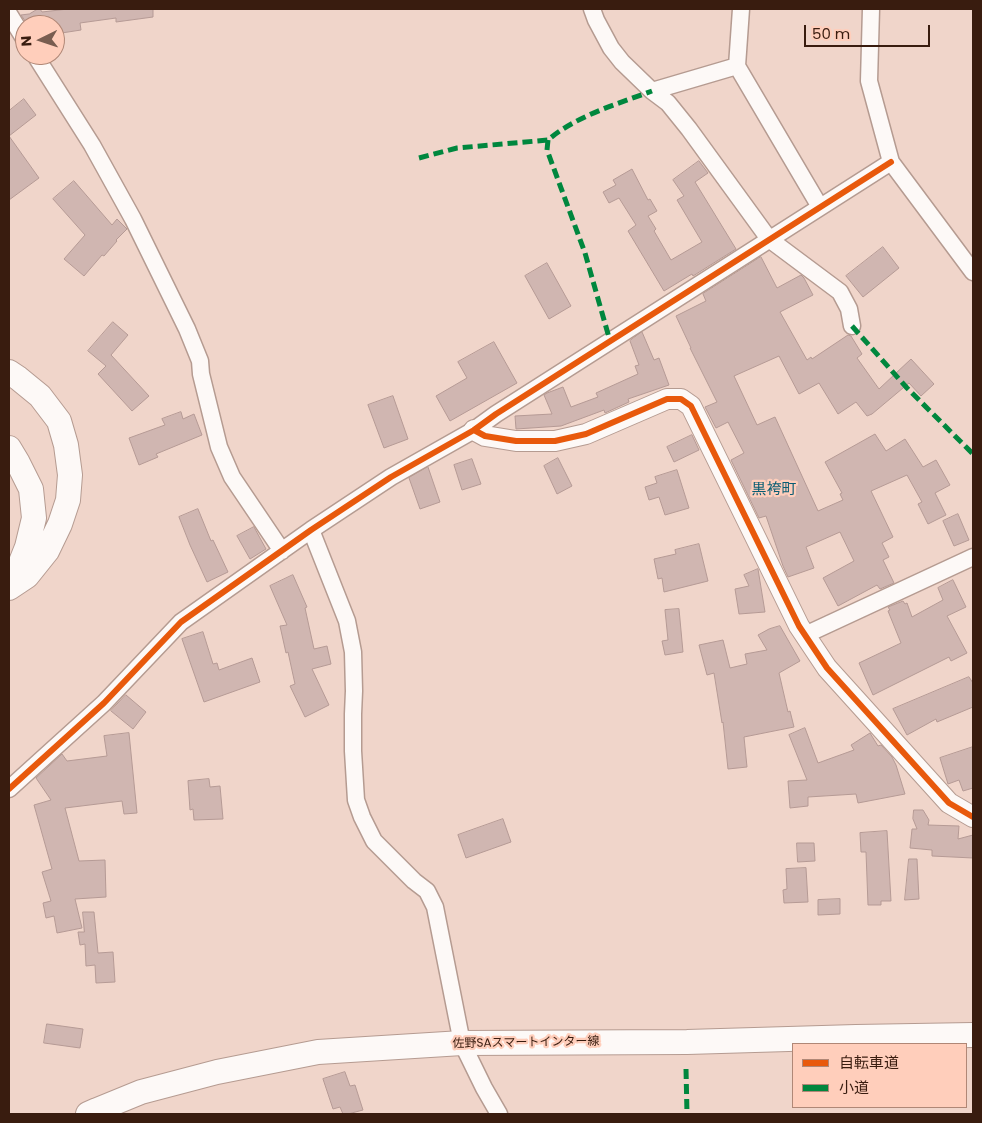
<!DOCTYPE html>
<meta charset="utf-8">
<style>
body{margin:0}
#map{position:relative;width:982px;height:1123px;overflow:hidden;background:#f0d5ca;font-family:Poppins,"Noto Sans JP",sans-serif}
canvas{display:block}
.frame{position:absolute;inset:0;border:10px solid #391c0f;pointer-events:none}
.legend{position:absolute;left:792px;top:1043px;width:175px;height:65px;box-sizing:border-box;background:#ffcebb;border:1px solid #b08776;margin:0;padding:6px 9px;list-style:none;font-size:15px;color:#391c0f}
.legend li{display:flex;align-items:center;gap:10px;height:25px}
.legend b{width:25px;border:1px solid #b08776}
.north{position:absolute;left:15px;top:15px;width:50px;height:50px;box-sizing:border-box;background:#ffcebb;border:1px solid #b08776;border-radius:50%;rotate:266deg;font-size:14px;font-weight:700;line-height:20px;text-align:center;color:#391c0f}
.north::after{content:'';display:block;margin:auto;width:18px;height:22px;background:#795d50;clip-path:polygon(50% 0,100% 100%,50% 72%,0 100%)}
.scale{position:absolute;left:804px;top:25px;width:126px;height:22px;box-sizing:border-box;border:2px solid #391c0f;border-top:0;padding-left:6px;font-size:15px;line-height:18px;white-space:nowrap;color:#391c0f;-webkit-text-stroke:4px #ffcebb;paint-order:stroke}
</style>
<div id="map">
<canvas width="982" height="1123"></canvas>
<div class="frame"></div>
<ul class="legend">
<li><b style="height:6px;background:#e8590c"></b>自転車道</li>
<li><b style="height:6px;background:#00873e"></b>小道</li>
</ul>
<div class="north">N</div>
<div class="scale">50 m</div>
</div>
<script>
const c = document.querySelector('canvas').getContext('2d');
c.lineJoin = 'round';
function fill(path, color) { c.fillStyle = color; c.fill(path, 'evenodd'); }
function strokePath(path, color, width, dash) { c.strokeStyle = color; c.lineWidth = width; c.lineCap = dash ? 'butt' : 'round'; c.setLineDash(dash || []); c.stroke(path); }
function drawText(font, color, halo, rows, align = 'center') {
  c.font = font + ' Poppins,"Noto Sans JP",sans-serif'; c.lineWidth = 4.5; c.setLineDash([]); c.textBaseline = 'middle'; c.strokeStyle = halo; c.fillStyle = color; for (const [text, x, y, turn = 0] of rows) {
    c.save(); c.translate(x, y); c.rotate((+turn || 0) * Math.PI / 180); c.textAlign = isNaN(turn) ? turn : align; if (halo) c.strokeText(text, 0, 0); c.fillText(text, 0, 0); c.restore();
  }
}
const building = new Path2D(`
 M 38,9 L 40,9 L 42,12 L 68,9 L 153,9 L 153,17 L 116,22 L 116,18 L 80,23 L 81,30 L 55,34 L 55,25 L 28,25 L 21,15 L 29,14 Z
 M 24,99 L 36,115 L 9,136 L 39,178 L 9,200 L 9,111 Z
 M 699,161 L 708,173 L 695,182 L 736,249 L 693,276 L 692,274 L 664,291 L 628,231 L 636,225 L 619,198 L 609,203 L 603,192 L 616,185 L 613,180 L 632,169 L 648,200 L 650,199 L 657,211 L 648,216 L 656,229 L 654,231 L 671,260 L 702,242 L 677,200 L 684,196 L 673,180 Z
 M 74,181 L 112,225 L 117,219 L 127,229 L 116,240 L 117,241 L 104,256 L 102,255 L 84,276 L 64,259 L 85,235 L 53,199 Z
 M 883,247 L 899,268 L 863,297 L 846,276 Z
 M 761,257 L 777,288 L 801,275 L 804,278 L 813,295 L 780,312 L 807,360 L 811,357 L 812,359 L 848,335 L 851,336 L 862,354 L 857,358 L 879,389 L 911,359 L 934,384 L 921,396 L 909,383 L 872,414 L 867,416 L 856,402 L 838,414 L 819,383 L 799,394 L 779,356 L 734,376 L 757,425 L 775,417 L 818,511 L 843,500 L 840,494 L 842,493 L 825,462 L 875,434 L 886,451 L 905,439 L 923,467 L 936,460 L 950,485 L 935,493 L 946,515 L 928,524 L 918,504 L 922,502 L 907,475 L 871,491 L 893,537 L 882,543 L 889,557 L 883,560 L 894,583 L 880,589 L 877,585 L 838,606 L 823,578 L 854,561 L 840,532 L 806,547 L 814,568 L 788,577 L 783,566 L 766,516 L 759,518 L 731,460 L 744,453 L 728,422 L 716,428 L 705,407 L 717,402 L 690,348 L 691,348 L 676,316 L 706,301 L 703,294 Z
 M 547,263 L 571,306 L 549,319 L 525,276 Z
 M 113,322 L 128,335 L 111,355 L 149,396 L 132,411 L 98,374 L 106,366 L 88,351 Z
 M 642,332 L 654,360 L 659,358 L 669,385 L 628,399 L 629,402 L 605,413 L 604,410 L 561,426 L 516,429 L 515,416 L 552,414 L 544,395 L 547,393 L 563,387 L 571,407 L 598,397 L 596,393 L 638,374 L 635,366 L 639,365 L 630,341 Z
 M 494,342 L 517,383 L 450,421 L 436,396 L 467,378 L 458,362 Z
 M 393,396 L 408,439 L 384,448 L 368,405 Z
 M 181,412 L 183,419 L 194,414 L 202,435 L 156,454 L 158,457 L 139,465 L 129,438 L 165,425 L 162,419 Z
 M 692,435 L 699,450 L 674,462 L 667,447 Z
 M 558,458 L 572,486 L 557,494 L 544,466 Z
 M 472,459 L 481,484 L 462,490 L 454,465 Z
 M 428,467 L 440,502 L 420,509 L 409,478 Z
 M 677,470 L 689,508 L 665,515 L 659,497 L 649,500 L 645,487 L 657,483 L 655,477 Z
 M 198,509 L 211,541 L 213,540 L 228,572 L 207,582 L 190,545 L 179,517 Z
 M 958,514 L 969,540 L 954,546 L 943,521 Z
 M 254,527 L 266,549 L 250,559 L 237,536 Z
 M 699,544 L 708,581 L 664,592 L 662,578 L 658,579 L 654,559 L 676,554 L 675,550 Z
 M 758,569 L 765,612 L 739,614 L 735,589 L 749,586 L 744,575 Z
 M 293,575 L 307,607 L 305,608 L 314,649 L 327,646 L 331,664 L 312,669 L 329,705 L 305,717 L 290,686 L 295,684 L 288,652 L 286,653 L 280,626 L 287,625 L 270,586 Z
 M 953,580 L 966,607 L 947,616 L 967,653 L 951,661 L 949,657 L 873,695 L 859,663 L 901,643 L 888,611 L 890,610 L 888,607 L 903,601 L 905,604 L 907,603 L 912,617 L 943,600 L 938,588 Z
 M 679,609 L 683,652 L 665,655 L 662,641 L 668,640 L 665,610 Z
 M 780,626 L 800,661 L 779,673 L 788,712 L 790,711 L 794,727 L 744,737 L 747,767 L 728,769 L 723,722 L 722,723 L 714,673 L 707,675 L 699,645 L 723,640 L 730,668 L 747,664 L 745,654 L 767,650 L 758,635 L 769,629 Z
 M 203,632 L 213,664 L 217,663 L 219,670 L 252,658 L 260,682 L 204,702 L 182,639 Z
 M 969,677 L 973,683 L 973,707 L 937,722 L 936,719 L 907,735 L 893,709 Z
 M 126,695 L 146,712 L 133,729 L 111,711 Z
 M 805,728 L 818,763 L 854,750 L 851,745 L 870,733 L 878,746 L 881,745 L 892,757 L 896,765 L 905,794 L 858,803 L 856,794 L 808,797 L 808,806 L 790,808 L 788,781 L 807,780 L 789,735 Z
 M 129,733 L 137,813 L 124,814 L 122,801 L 65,808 L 79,861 L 105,860 L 106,897 L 75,899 L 82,928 L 57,933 L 54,916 L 46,918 L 43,903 L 51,901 L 42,872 L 52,869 L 34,805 L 51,800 L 36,778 L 62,754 L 67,761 L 107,756 L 104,736 Z
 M 973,747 L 973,788 L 963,791 L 959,780 L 948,784 L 940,758 Z
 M 209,779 L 210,787 L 220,786 L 223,819 L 194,820 L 193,809 L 190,810 L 188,781 Z
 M 914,810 L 923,810 L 929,820 L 928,825 L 959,826 L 958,839 L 973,835 L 973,858 L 932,856 L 932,850 L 910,848 L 912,829 L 917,829 L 913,819 Z
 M 503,819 L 511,842 L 466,858 L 458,835 Z
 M 887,831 L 891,901 L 881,901 L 881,905 L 868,905 L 866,852 L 861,852 L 860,833 Z
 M 797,843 L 814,843 L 815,861 L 798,862 Z
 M 909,859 L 917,859 L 919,899 L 905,900 Z
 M 806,868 L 808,902 L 784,903 L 783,890 L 787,889 L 786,869 Z
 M 840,899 L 840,914 L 818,915 L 818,900 Z
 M 83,912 L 94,912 L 98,953 L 113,952 L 115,982 L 96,983 L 95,965 L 86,966 L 85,944 L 80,945 L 78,932 L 84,932 Z
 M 47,1024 L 83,1029 L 80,1048 L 44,1043 Z
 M 345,1072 L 350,1086 L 355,1085 L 363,1110 L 348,1114 L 343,1114 L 340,1107 L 333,1109 L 323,1079 Z`);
const minor = new Path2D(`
 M 592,9 L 596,20 L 611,48 L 622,62 L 652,91 L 668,103 L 689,129 L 769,239 L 840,292 L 849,309 L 852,326
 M 741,9 L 737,66 L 820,207
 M 871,9 L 869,81 L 891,162 L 973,272
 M 9,14 L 25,40
 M 35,55 L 92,145 L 133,219 L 187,329 L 200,361 L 201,374 L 219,447 L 232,477 L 282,551
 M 652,91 L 737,66
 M 311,530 L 347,621 L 353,652 L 354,691 L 353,714 L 353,751 L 356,800 L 362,817 L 374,841 L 414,881 L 427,891 L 435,907 L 462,1043 L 484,1088 L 499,1114
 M 805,635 L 973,557
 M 9,789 L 104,703 L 181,622 L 311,530 L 391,477 L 474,430 L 496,414 L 891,162`);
const tertiary = new Path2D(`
 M 474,430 L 485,436 L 516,441 L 555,441 L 586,434 L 667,399 L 681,399 L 691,406 L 799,626 L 827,668 L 949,803 L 973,817`);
const secondary = new Path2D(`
 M 9,372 L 18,378 L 40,396 L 59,421 L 66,445 L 70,475 L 68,500 L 60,524 L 47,551 L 27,576 L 9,588
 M 9,448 L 18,463 L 31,489 L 34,518 L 27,547 L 21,562 L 10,581
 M 88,1114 L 97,1110 L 141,1092 L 217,1072 L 318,1052 L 462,1043 L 687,1042 L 856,1037 L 973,1035`);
const quiet = new Path2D(`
 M 548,140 L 547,150 L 585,253 L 610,341
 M 419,158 L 457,148 L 548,140 C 576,116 617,104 652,91
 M 852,326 L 907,388 L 973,454
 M 686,1069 L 687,1114`);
const cycleway = new Path2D(`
 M 474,430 L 485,436 L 516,441 L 555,441 L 586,434 L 667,399 L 681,399 L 691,406 L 799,626 L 827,668 L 949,803 L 973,817
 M 9,789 L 104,703 L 181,622 L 311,530 L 391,477 L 474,430 L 496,414 L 891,162`);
const streetNames = [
 ["佐野SAスマートインター線",526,1043,-1]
];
const quarterNames = [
 ["黒袴町",774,490]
];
fill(building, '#d0b6b1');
strokePath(building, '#b59a95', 1);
strokePath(minor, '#b59b91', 19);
strokePath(tertiary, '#b59b91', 22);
strokePath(secondary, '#b59b91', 26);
strokePath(minor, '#fdf9f7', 16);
strokePath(tertiary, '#fdf9f7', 20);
strokePath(secondary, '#fdf9f7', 24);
strokePath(quiet, '#00873e', 5, [10, 5]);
strokePath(cycleway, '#e8590c', 6);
drawText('12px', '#391c0f', '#ffcebb', streetNames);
drawText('15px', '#075c73', '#ffcebb', quarterNames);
</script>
